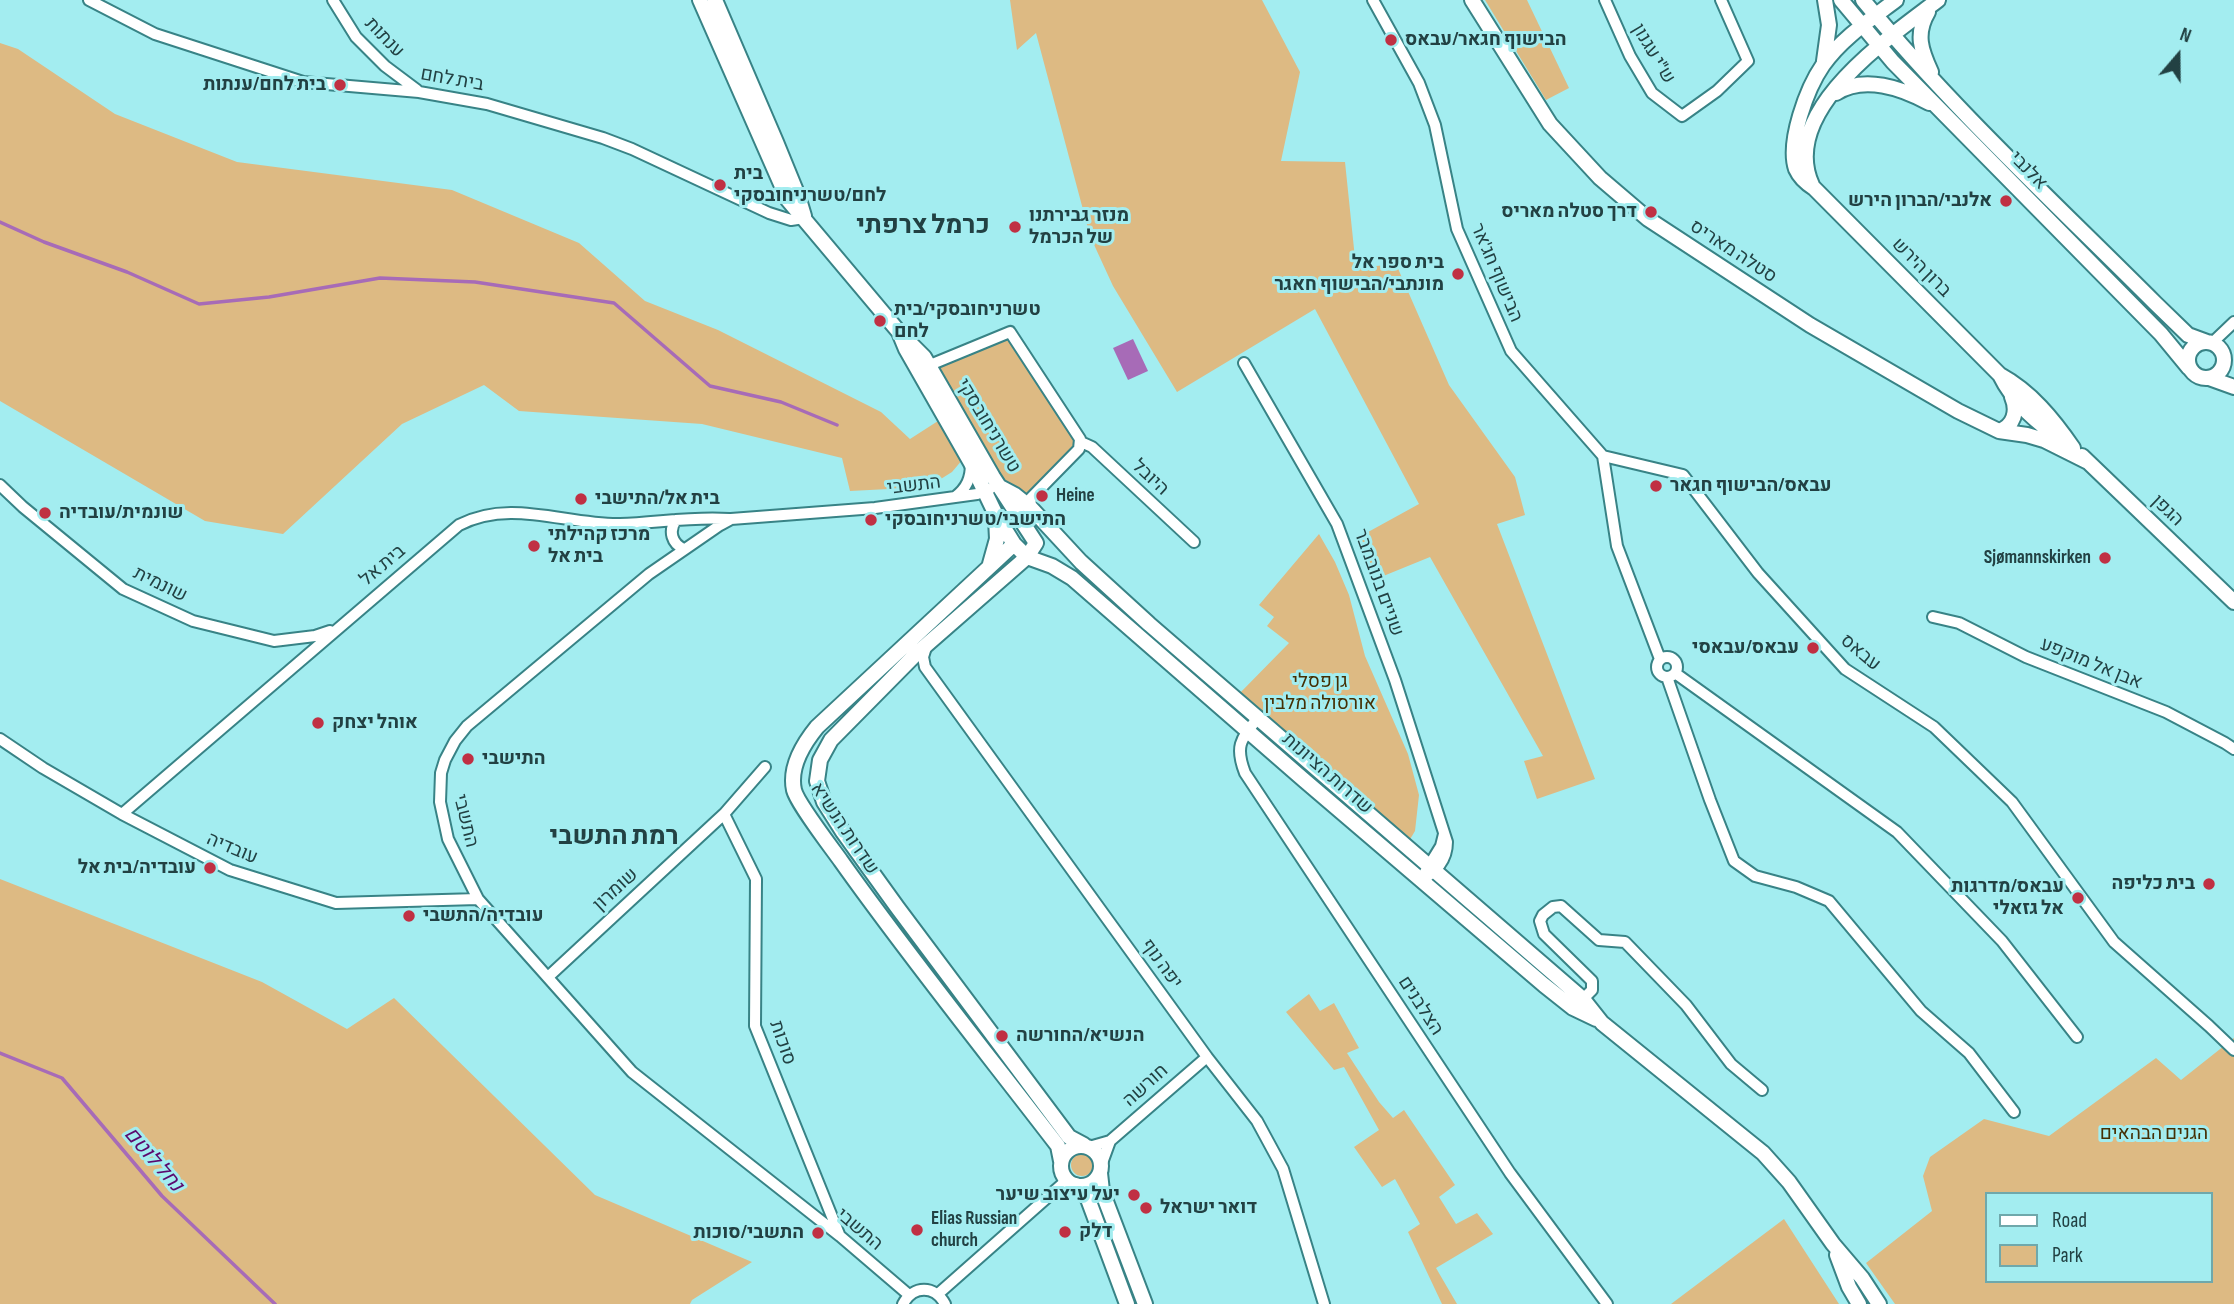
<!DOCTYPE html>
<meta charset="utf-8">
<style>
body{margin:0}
#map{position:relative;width:2234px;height:1304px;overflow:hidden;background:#a3edf0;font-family:"Sofia Sans Condensed",sans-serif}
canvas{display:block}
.legend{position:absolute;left:1985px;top:1192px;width:228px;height:91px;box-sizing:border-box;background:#a3edf0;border:2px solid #6fa8ab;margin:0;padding:9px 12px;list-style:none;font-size:21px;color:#224143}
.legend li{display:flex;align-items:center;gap:14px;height:35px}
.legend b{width:35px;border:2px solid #6fa8ab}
.north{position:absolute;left:2143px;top:21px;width:70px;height:70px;-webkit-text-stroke:5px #a3edf0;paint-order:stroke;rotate:20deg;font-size:19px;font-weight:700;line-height:28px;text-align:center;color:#224143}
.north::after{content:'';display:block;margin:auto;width:24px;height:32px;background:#224143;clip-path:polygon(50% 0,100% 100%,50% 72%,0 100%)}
</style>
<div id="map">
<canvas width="2234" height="1304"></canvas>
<ul class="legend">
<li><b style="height:9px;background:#fff"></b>Road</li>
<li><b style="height:19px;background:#ddba83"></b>Park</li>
</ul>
<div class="north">N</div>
</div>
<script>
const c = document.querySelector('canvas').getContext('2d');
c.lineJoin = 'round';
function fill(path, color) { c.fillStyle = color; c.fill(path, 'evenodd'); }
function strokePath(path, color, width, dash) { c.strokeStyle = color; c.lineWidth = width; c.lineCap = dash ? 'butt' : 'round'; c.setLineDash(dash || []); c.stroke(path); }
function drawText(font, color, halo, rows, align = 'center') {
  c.font = font + ' "Sofia Sans Condensed",Heebo,sans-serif'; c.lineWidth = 6; c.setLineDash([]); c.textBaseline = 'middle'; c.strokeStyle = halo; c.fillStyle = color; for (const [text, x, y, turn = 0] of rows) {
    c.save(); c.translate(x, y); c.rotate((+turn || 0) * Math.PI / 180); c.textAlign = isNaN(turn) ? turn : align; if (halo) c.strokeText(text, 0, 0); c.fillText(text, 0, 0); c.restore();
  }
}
const green = new Path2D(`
 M 1010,0 L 1262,0 L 1300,72 L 1281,161 L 1345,162 L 1356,268 L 1396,264 L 1449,385 L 1515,477 L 1525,515 L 1497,524 L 1595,779 L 1537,799 L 1524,761 L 1543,756 L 1430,557 L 1376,579 L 1359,537 L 1419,504 L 1315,309 L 1177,392 L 1113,286 L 1090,236 L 1036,33 L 1017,50 Z
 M 1485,0 L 1527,0 L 1569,88 L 1546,100 Z
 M 0,43 L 18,49 L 115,114 L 237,162 L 452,190 L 579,243 L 645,301 L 718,330 L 881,412 L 910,439 L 938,421 L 955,443 L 963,459 L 952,472 L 928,487 L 850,491 L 842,458 L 702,424 L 519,411 L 484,385 L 402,424 L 283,534 L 205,521 L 0,401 Z
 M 1007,339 L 1076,437 L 1074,449 L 1024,497 L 999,478 L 938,366 Z
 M 1319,534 L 1335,562 L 1349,595 L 1365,656 L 1408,754 L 1419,795 L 1415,831 L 1409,841 L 1237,696 L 1289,643 L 1267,626 L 1274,617 L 1259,605 Z
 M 0,879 L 262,982 L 347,1029 L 394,998 L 595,1195 L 752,1262 L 692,1300 L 690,1304 L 0,1304 Z
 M 1309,994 L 1320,1011 L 1334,1003 L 1359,1048 L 1347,1053 L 1379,1102 L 1393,1118 L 1404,1110 L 1455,1185 L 1439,1197 L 1456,1224 L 1477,1213 L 1493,1234 L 1436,1268 L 1457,1304 L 1442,1304 L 1408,1232 L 1420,1224 L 1395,1179 L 1382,1187 L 1354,1147 L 1379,1130 L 1344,1067 L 1334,1070 L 1286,1012 Z
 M 2234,1038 L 2234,1304 L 1895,1304 L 1866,1263 L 1932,1211 L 1923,1176 L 1930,1157 L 1984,1119 L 2049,1136 L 2156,1058 L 2181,1080 ZM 1987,1194 L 2211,1194 L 2211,1281 L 1987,1281 Z
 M1071 1165a11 11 0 1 1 22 0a11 11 0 1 1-22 0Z
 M 1784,1219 L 1839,1304 L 1671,1304 Z`);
const water = new Path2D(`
 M 1133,339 L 1148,371 L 1128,380 L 1113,348 Z`);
const stream = new Path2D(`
 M 0,222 L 44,242 L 127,272 L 199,304 L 269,297 L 380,278 L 475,282 L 614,303 L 710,386 L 781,402 L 837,425
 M 0,1053 L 62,1078 L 162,1196 L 275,1304`);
const minor = new Path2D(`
 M 89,0 L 155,34 L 303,82 L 419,92 L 487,104 L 603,138 L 632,149 L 769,213 L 791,220 L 804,218
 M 333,0 L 356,37 L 385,66 L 417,90
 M 1373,0 L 1419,83 L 1435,125 L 1457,229 L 1511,351 L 1603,456
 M 1605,0 L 1630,56 L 1652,93 L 1682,116 L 1717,91 L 1748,61 L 1721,0
 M 2212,343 L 2234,322
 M 1244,363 L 1337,524 L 1395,680 L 1447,842 C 1447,861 1436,871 1421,881
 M 925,367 L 1010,332 L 1080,439 L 1079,449 L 1031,498 L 1030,507
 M 1081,442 L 1092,447 L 1194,542
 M 1603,456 L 1683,475 L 1758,573 L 1845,669 L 1934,727 L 2012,802 L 2114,942 L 2209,1026 L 2234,1050
 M 1603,456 L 1617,546 L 1660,659
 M 0,485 L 23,507 L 123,589 L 193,621 L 274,641 L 315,636 L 330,631
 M 955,497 C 967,488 971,478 971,463
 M 676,520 C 668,531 672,544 684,549
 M 1933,617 L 1959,623 L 2026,657 L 2166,712 L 2225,743 L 2234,749
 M 927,644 L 923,657 L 925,667 L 1207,1057 L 1257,1121 L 1283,1169 L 1324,1304
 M1657 667a10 10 0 1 1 20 0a10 10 0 1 1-20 0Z
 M 1675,673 L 1897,832 L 2002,941 L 2077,1037
 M 1667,677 L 1710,800 L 1734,861 L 1755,876 L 1796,887 L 1829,901 L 1921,1011 L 1969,1053 L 2014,1112
 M 1257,719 C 1240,740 1235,747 1245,773 L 1510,1173 L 1607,1304
 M 0,739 L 43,768 L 122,814 L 230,870 L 336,903 L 478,899
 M 122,814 L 459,525 C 511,498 565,525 620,524 C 656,523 693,516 729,519
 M 724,814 L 756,879 L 755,1026 L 839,1234
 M 1425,872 L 1441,846 L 1444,834
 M 548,977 L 724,814 L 765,767
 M 1583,999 L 1592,990 L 1592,981 L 1544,934 L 1540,921 L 1543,915 L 1553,907 L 1561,906 L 1599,940 L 1625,942 L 1686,1005 L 1731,1064 L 1762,1090
 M 1089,1147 L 1110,1141 L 1207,1057
 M 1102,1163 L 1110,1141
 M 938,1294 L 1067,1180
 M 909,1295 L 840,1236 L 632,1072 L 478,899 L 448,839 L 440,802 L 441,773 L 445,760 L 455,741 L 467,726 L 649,574 L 720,525 L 731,519 L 875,508 L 977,494 L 990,489
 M 903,1304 C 913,1285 935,1285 945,1304`);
const tertiary = new Path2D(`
 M 700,0 L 788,200 L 899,332 L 924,357 L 993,477 L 1036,543
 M 715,0 L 776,142 L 798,196 L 804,216
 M 1472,0 L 1550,124 L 1600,178 L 1648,219 L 1810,325 L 1958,411 L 1999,431 L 2027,435 L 2044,440 L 2088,462
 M 1841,0 L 1893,62 L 2161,334 L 2189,368
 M 1863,0 C 1952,108 2056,204 2155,303 L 2188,335 L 2207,342
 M 1896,0 C 1871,19 1841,39 1823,65 C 1807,88 1787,142 1796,169 C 1800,178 1806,183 1814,188 L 2000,375 C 2031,392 2053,419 2073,448
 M 1928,12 C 1915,34 1921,50 1931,72
 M 1824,61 L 1829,25 L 1825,0
 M 1836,93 C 1864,75 1902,88 1929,103
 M 1812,185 C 1778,111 1890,37 1938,0
 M 899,332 L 906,349 L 971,463 L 996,515 L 1014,544 L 1027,557 L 1052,566 L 1072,578 L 1304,780 L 1544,985 L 1573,1008 L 1596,1019
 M2188 360a18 18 0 1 1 36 0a18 18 0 1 1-36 0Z
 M 2000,375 C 2014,404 2038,423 2063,441
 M 2209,378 L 2234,387
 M 1999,431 C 2014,426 2018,411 2012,397
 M 2082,456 L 2234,602
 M 998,486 L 1015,495 L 1030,507 L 1081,562 L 1149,624 L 1583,999 L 1602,1023 L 1763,1153 L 1789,1182 L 1833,1244 L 1862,1278 L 1879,1304
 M 1036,543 L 1027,557 L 916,654 L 831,740 L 820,760 L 817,781 L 824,802 L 843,832 L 897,907 L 1069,1137 L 1084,1145
 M 1014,544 L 817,727 C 804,743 789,767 794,790 C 797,803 831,847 841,861 C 910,958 985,1051 1058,1146 L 1061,1161
 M 990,564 L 997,539 L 996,519
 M1061 1166a20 20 0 1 1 40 0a20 20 0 1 1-40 0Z
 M 1100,1173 L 1102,1191 L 1145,1304
 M 1076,1185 L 1088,1199 L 1127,1304
 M 1837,1255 L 1849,1287 L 1859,1304`);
const markers = [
 [1391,40,7,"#c03043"],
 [340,85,7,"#c03043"],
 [720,185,7,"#c03043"],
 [2006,201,7,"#c03043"],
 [1651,212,7,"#c03043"],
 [1015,227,7,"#c03043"],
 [1458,274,7,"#c03043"],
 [880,321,7,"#c03043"],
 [1656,486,7,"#c03043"],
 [1042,496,7,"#c03043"],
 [581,499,7,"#c03043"],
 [45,513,7,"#c03043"],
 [871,520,7,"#c03043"],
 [534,546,7,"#c03043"],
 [2105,558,7,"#c03043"],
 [1813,648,7,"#c03043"],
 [318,723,7,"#c03043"],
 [468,759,7,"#c03043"],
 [210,868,7,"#c03043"],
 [2209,884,7,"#c03043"],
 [2078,898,7,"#c03043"],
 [409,916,7,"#c03043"],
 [1002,1036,7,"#c03043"],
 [1134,1195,7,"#c03043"],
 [1146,1208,7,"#c03043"],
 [917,1230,7,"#c03043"],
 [1065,1232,7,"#c03043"],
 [818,1233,7,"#c03043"]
];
const streetNames = [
 ["ענתות",384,38,46],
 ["ש\"י עגנון",1653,54,59],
 ["בית לחם",452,80,10],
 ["אלנבי",2028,171,46],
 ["סטלה מאריס",1733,252,33],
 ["ברון הירש",1921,268,45],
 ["הבישוף חג'אר",1496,273,67],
 ["טשרניחובסקי",988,426,59],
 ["היובל",1150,478,43],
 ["התשבי",914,486,-7],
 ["הגפן",2167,511,44],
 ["בית אל",383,566,-40],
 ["שניים בנובמבר",1378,583,70],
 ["שונמית",160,585,26],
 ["עבאס",1860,653,40],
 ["אבן אל מוקפע",2091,664,22],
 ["שדרות הציונות",1327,774,41],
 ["התשבי",465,821,76],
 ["שדרות הנשיא",844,829,56],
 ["עובדיה",232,849,23],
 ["שומרון",616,890,-43],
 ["יפה נוף",1161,964,54],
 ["הצלבנים",1420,1006,57],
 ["סוכות",782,1043,71],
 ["חורשה",1146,1086,-42],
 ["התשבי",859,1230,40]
];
const poiNames = [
 ["הבישוף חגאר/עבאס",1405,40],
 ["בית לחם/ענתות",326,85,"right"],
 ["בית",734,174],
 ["לחם/טשרניחובסקי",734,196],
 ["אלנבי/הברון הירש",1992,201,"right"],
 ["דרך סטלה מאריס",1637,212,"right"],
 ["מנזר גבירתנו",1029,216],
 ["של הכרמל",1029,238],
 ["בית ספר אל",1444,263,"right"],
 ["מונתבי/הבישוף חאגר",1444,285,"right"],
 ["טשרניחובסקי/בית",894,310],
 ["לחם",894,332],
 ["עבאס/הבישוף חגאר",1670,486],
 ["Heine",1056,496],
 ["בית אל/התישבי",595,499],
 ["שונמית/עובדיה",59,513],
 ["התישבי/טשרניחובסקי",885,520],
 ["מרכז קהילתי",548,535],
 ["בית אל",548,557],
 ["Sjømannskirken",2091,558,"right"],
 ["עבאס/עבאסי",1799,648,"right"],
 ["אוהל יצחק",332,723],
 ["התישבי",482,759],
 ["עובדיה/בית אל",196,868,"right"],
 ["בית כליפה",2195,884,"right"],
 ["עבאס/מדרגות",2064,887,"right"],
 ["אל גזאלי",2064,909,"right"],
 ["עובדיה/התשבי",423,916],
 ["הנשיא/החורשה",1016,1036],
 ["יעל עיצוב שיער",1120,1195,"right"],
 ["דואר ישראל",1160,1208],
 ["Elias Russian",931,1219],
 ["church",931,1241],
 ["דלק",1079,1232],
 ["התשבי/סוכות",804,1233,"right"]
];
const parkNames = [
 ["גן פסלי",1320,682],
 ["אורסולה מלבין",1320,704],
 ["הגנים הבהאים",2154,1134]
];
const waterNames = [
 ["נחל לוטם",153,1160,49]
];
const districtNames = [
 ["כרמל צרפתי",923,226],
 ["רמת התשבי",614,837]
];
fill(green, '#ddba83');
fill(water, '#a76bb7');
strokePath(stream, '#a76bb7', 3.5);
strokePath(minor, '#388386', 14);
strokePath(tertiary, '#388386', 18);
strokePath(minor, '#fff', 10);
strokePath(tertiary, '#fff', 14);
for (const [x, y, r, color] of markers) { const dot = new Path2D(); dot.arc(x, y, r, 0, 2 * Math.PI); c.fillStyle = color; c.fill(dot); strokePath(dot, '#a3edf0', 2.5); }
drawText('19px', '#224143', '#a3edf0', streetNames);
drawText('bold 19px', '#224143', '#a3edf0', poiNames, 'left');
drawText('19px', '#452f04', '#a3edf0', parkNames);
drawText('italic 21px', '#5b096d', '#a3edf0', waterNames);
drawText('bold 26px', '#224143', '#a3edf0', districtNames);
</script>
